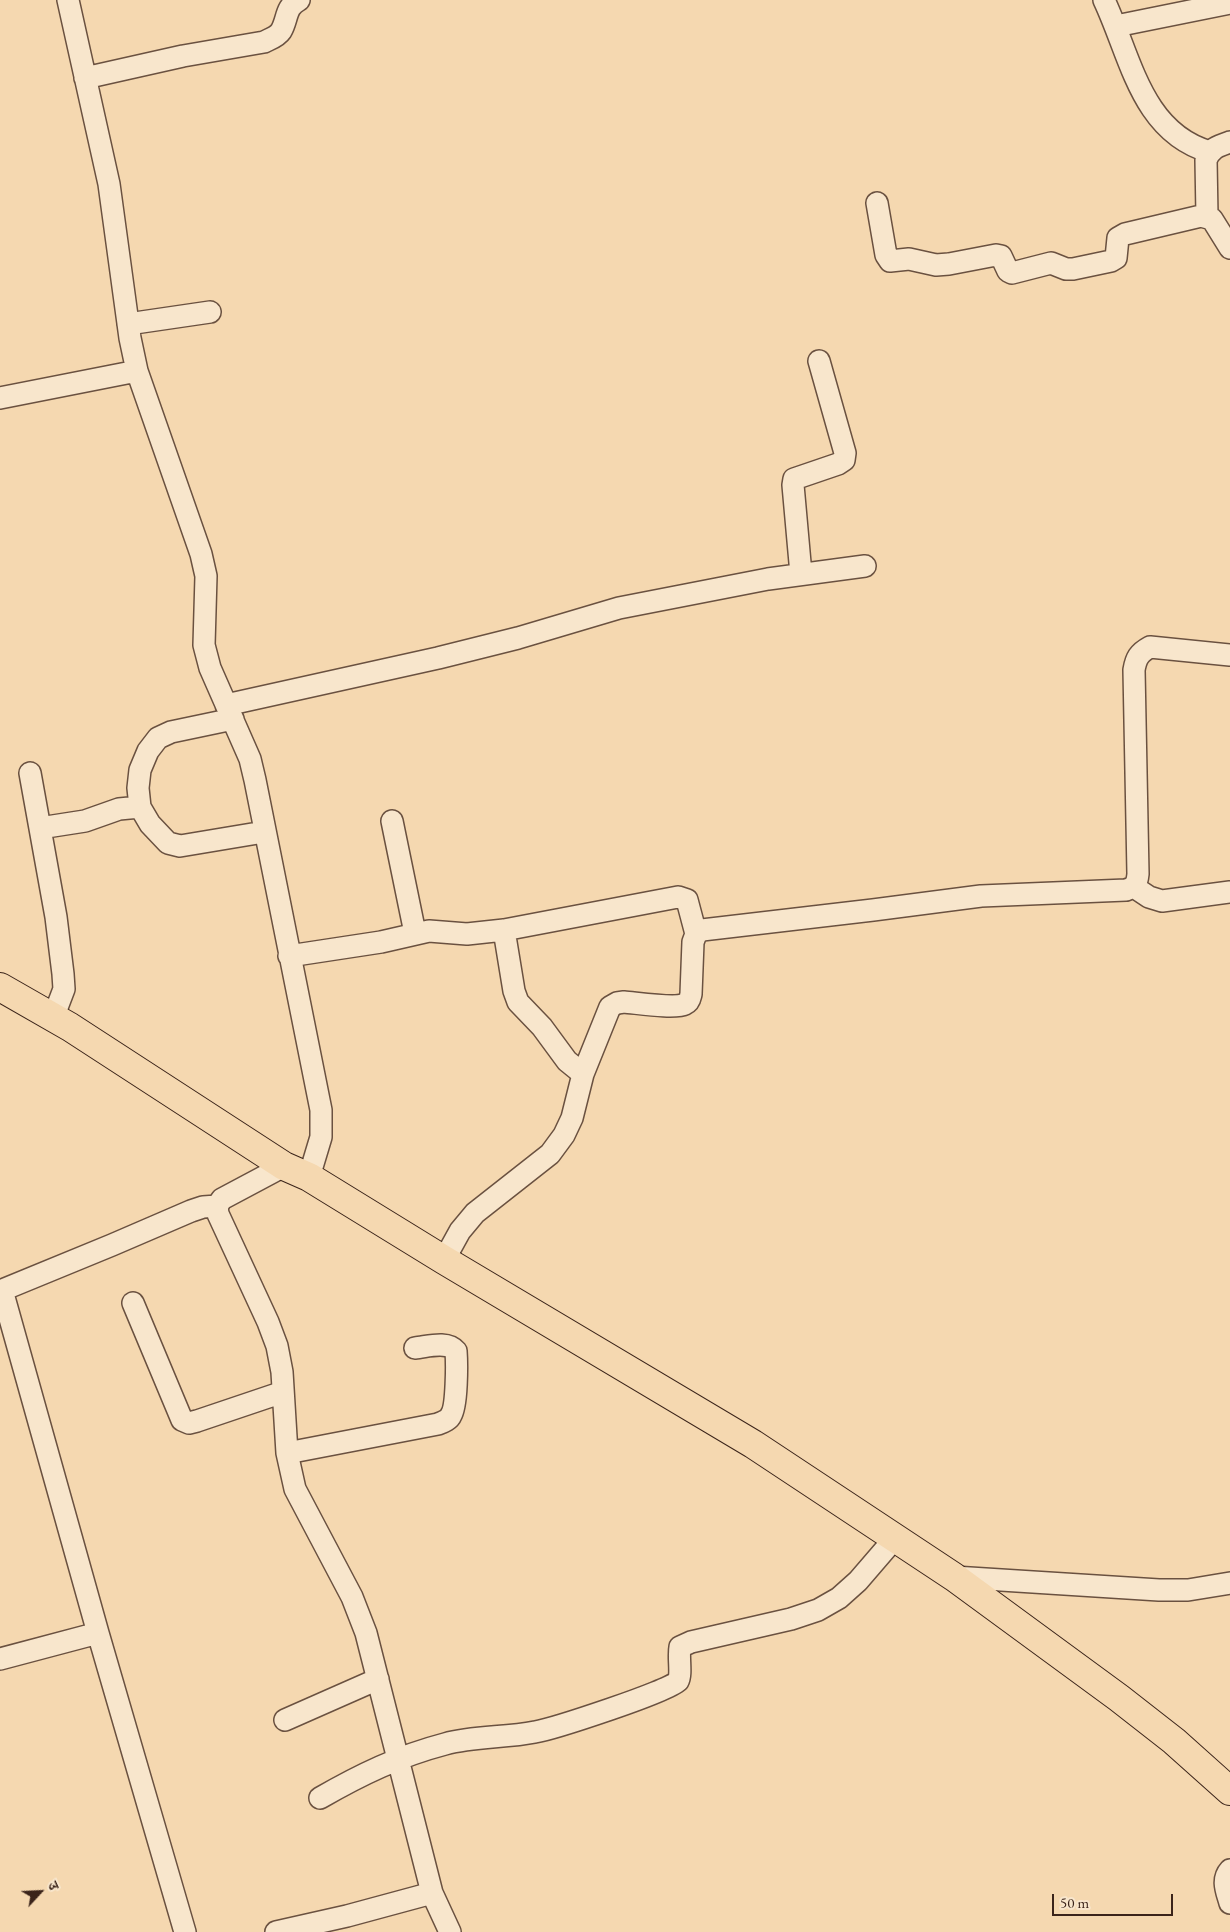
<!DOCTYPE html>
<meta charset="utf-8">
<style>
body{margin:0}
#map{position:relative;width:1230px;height:1932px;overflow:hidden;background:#f5d8b0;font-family:"EB Garamond","Noto Serif Devanagari",serif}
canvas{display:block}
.north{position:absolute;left:15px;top:1867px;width:50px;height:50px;-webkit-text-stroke:4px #f8e6cc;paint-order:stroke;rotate:65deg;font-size:14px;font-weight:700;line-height:20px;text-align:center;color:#3b241a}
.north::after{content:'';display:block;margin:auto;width:18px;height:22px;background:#3b241a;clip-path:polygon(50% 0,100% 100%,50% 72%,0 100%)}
.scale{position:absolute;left:1052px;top:1894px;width:121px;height:22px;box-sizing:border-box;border:2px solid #3b241a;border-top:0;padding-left:6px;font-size:15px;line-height:18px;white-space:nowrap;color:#3b241a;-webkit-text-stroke:4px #f8e6cc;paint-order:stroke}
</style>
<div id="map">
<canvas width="1230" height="1932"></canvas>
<div class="north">उ</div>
<div class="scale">50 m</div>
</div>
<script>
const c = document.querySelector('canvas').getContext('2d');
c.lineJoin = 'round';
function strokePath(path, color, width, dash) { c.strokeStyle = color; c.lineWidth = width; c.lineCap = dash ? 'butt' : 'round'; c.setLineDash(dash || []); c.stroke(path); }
const minor = new Path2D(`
 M 68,0 L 109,184 L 130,338 L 137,371 L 201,554 L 206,576 L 204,645 L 210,668 L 250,759 L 255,780 L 321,1110 L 321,1137 L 309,1177
 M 1104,0 C 1131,57 1141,132 1210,152
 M 1116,26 L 1230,3
 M 85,78 L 183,56 L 264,42 C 270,39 277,37 281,31 C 288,19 285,7 299,0
 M 877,203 L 886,255 L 890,261 L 909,259 L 936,265 L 949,264 L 996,255 L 1001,256 L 1008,271 L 1012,273 L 1051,263 L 1066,269 L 1073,269 L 1111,261 L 1116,258 L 1118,238 L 1125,234 L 1201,216 L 1212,219 L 1230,248
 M 1207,216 L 1206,160 C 1211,148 1218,146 1230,142
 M 128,324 L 210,312
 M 0,398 L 137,371
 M 801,574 L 793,485 L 794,479 L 838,464 L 844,460 L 845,453 L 819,361
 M 226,705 L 438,658 L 518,638 L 619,608 L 768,579 L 865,566
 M 233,719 L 171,732 L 158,738 L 148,751 L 140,770 L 138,788 L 140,807 L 150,824 L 168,843 L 180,846 L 264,832
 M 30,773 L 56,917 L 63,974 L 64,989 L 53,1018
 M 392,821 L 415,933
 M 40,828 L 85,821 L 119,809 L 140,807
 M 1134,887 L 1149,897 L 1162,901 L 1230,892
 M 504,930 L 514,991 L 518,1002 L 542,1027 L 567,1061 L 583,1074
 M 289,956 L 381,942 L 429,931 L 467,934 L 504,930 L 678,897 L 687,900 L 696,934
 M 284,1166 L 222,1199 L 217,1206 L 218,1214 L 268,1322 L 277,1346 L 282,1372 L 287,1453 L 295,1489 L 352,1597 L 366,1633 L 432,1893 L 450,1932
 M 444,1260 L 460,1231 L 475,1213 L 550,1154 L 564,1135 L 572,1118 L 583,1074 L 610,1007 L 617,1003 L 624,1002 C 637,1003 675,1009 685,1004 C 690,1002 690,998 691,994 L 693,942 L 696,934 L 702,930 L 873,910 L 981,896 L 1126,890 C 1135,887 1137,884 1138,874 L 1134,670 C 1136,658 1139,653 1150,647 L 1230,655
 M 2,1290 L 98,1633 L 185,1932
 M 0,1291 L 112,1245 L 191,1211 L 203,1207 L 217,1206
 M 133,1303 L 182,1420 L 189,1423 L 197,1421 L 283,1392
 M 287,1453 L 438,1424 C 443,1422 449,1420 451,1415 C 457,1406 457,1364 456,1351 C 447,1340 427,1347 415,1348
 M 954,1577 L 1159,1590 L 1188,1590 L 1230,1583
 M 0,1659 L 98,1633
 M 285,1720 L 378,1679
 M 320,1798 C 360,1775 399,1756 445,1744 C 474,1736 505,1738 535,1732 C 553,1729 670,1691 678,1681 C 682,1674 678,1657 680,1647 L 691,1642 L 791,1619 L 818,1610 L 839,1598 L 858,1581 L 895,1538
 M 1230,1870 C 1221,1880 1227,1892 1230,1903
 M 276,1932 L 347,1916 L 432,1893`);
const major = new Path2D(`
 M 0,987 L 70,1027 L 284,1166 L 309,1177 L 444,1260 L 753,1444 L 954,1577 L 1119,1698 L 1174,1741 L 1230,1791`);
strokePath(minor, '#6a5140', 24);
strokePath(major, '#3b241a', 30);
strokePath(minor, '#f8e6cc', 21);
strokePath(major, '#f5d8b0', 28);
</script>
